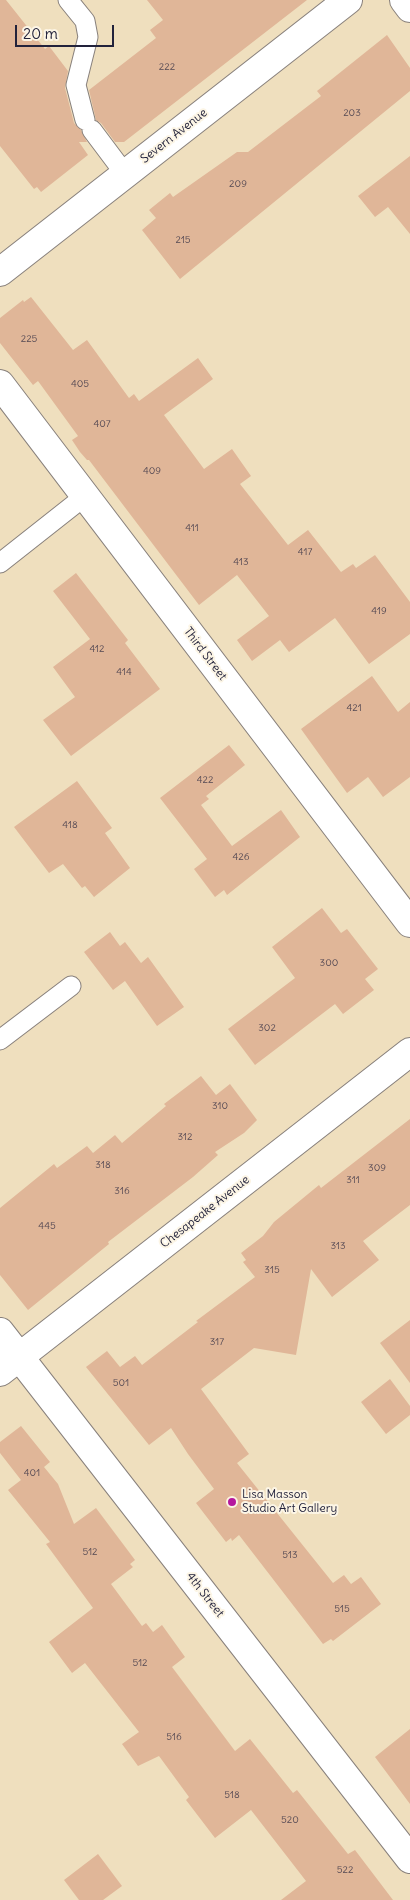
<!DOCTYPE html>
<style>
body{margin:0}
#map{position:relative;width:410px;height:1900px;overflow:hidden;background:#efdfbe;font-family:Delius,sans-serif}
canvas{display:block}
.scale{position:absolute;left:15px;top:25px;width:99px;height:22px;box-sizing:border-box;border:2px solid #22223b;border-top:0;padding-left:6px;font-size:15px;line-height:18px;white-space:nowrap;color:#22223b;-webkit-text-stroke:4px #fcf5e5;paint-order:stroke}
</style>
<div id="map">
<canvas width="410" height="1900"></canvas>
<div class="scale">20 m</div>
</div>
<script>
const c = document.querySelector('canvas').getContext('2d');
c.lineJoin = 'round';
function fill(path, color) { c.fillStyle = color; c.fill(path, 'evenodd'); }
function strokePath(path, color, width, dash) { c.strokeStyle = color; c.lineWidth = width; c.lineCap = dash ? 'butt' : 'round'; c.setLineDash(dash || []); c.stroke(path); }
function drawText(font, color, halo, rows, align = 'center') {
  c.font = font + ' Delius,sans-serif'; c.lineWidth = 4; c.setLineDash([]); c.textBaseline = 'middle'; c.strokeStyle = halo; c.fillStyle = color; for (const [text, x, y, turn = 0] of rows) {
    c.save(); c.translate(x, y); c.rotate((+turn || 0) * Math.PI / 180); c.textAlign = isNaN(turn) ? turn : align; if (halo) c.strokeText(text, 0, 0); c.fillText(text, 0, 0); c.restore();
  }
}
const building = new Path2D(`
 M 0,0 L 6,0 L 45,49 L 49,46 L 68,71 L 65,88 L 74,123 L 81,130 L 87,142 L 79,142 L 88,155 L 41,192 L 37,187 L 34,189 L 0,146 Z
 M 147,0 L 307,0 L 124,142 L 115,142 L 101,123 L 96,120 L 89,90 L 156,38 L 150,30 L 163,20 Z
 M 387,35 L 410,68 L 410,91 L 180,279 L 142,230 L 156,218 L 149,210 L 170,193 L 173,197 L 237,152 L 248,152 L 321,96 L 317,91 Z
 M 410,156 L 410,234 L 388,207 L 375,217 L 358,196 Z
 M 31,297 L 73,350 L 87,340 L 129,398 L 134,394 L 139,401 L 198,358 L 213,379 L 164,415 L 204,469 L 232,449 L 251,476 L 240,484 L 288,545 L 308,530 L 341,572 L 353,564 L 356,568 L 375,555 L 410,602 L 410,634 L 369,664 L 335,618 L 289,652 L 280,640 L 252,661 L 237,640 L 269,616 L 237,575 L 199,605 L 89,460 L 87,460 L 80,452 L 72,440 L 78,436 L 38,381 L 33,385 L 0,343 L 0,318 L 23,300 L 24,302 Z
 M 76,573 L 128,640 L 125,643 L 160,689 L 71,756 L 43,720 L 75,697 L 53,667 L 90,639 L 53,591 Z
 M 372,676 L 398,712 L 410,702 L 410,777 L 383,797 L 368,777 L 347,793 L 301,729 Z
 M 229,745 L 245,765 L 206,796 L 209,799 L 201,805 L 232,846 L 281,810 L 300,837 L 227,895 L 224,890 L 215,897 L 194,869 L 207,859 L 160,798 Z
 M 77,781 L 112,828 L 105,833 L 130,868 L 94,897 L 85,886 L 82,888 L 63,864 L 49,873 L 14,827 Z
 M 322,908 L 341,933 L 347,929 L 378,969 L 365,979 L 374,990 L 343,1014 L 335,1004 L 255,1065 L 228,1029 L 295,978 L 272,947 Z
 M 110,932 L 120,946 L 125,942 L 141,963 L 148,957 L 184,1007 L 157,1026 L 125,981 L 113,990 L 84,952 Z
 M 201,1076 L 216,1095 L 230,1084 L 257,1120 L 244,1133 L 215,1152 L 218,1155 L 193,1177 L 108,1242 L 109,1244 L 28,1310 L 0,1275 L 0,1208 L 54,1164 L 57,1168 L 87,1146 L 93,1153 L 115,1135 L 122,1143 L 166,1106 L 164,1104 Z
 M 410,1119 L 410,1205 L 363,1241 L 379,1260 L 332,1297 L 311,1269 L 296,1355 L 254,1348 L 201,1389 L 249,1454 L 237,1463 L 333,1583 L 344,1575 L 351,1584 L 361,1577 L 381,1604 L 333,1641 L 331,1639 L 323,1644 L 239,1535 L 232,1541 L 231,1538 L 226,1542 L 196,1503 L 214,1489 L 188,1454 L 171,1428 L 149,1445 L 86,1367 L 107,1351 L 120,1367 L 135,1356 L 142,1365 L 198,1322 L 196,1321 L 255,1277 L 243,1262 L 246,1260 L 241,1253 L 263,1236 L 274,1222 L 319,1185 L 321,1188 Z
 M 410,1320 L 410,1383 L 380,1343 Z
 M 390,1379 L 410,1406 L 410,1415 L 386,1434 L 361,1402 Z
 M 21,1426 L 50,1462 L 44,1467 L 58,1484 L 74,1524 L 96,1508 L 135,1560 L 130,1564 L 133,1567 L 111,1584 L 142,1626 L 146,1623 L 153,1632 L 162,1625 L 185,1657 L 172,1667 L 235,1751 L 250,1739 L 293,1793 L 297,1790 L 348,1854 L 355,1850 L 393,1900 L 281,1900 L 306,1881 L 251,1810 L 215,1838 L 186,1800 L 189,1797 L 159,1756 L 138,1766 L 122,1744 L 139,1732 L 85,1663 L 72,1673 L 49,1642 L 93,1608 L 46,1544 L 50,1542 L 8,1490 L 21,1480 L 0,1453 L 0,1442 Z
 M 410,1729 L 410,1804 L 375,1757 Z
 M 98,1854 L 122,1886 L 103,1900 L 79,1900 L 64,1880 Z`);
const lane = new Path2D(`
 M 68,0 L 85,21 L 88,37 L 76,85 L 85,120
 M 92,130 L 125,174
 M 0,563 L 85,496
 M 0,1040 L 71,986`);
const street = new Path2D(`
 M 404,0 L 410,8
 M 0,272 L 348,0
 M 0,384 L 410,923
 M 0,1332 L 410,1859
 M 0,1372 L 410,1052`);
const markers = [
 [232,1502,5,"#b5179e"]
];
const numberNames = [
 ["222",167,67],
 ["203",352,113],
 ["209",238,184],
 ["215",183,240],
 ["225",29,339],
 ["405",80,384],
 ["407",102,424],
 ["409",152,471],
 ["411",192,528],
 ["417",305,552],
 ["413",241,562],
 ["419",379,611],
 ["412",97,649],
 ["414",124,672],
 ["421",354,708],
 ["422",205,780],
 ["418",70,825],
 ["426",241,857],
 ["300",329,963],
 ["302",267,1028],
 ["310",220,1106],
 ["312",185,1137],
 ["318",103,1165],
 ["309",377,1168],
 ["311",353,1180],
 ["316",122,1191],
 ["445",47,1226],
 ["313",338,1246],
 ["315",272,1270],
 ["317",217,1342],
 ["501",121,1383],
 ["401",32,1473],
 ["512",90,1552],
 ["513",290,1555],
 ["515",342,1609],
 ["512",140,1663],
 ["516",174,1737],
 ["518",232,1795],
 ["520",290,1820],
 ["522",345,1870]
];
const streetNames = [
 ["Severn Avenue",174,136,-38],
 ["Third Street",205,654,53],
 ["Chesapeake Avenue",205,1212,-38],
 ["4th Street",205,1595,52]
];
const poiNames = [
 ["Lisa Masson",242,1495],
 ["Studio Art Gallery",242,1509]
];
fill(building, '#e0b698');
strokePath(lane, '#88807c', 21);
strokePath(street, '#88807c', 30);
strokePath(lane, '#fff', 19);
strokePath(street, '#fff', 28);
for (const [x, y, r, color] of markers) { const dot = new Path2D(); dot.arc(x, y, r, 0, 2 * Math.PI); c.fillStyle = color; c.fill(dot); strokePath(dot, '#fcf5e5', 2); }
drawText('10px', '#524752', null, numberNames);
drawText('12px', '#22223b', '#fcf5e5', streetNames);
drawText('12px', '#22223b', '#fcf5e5', poiNames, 'left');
</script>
